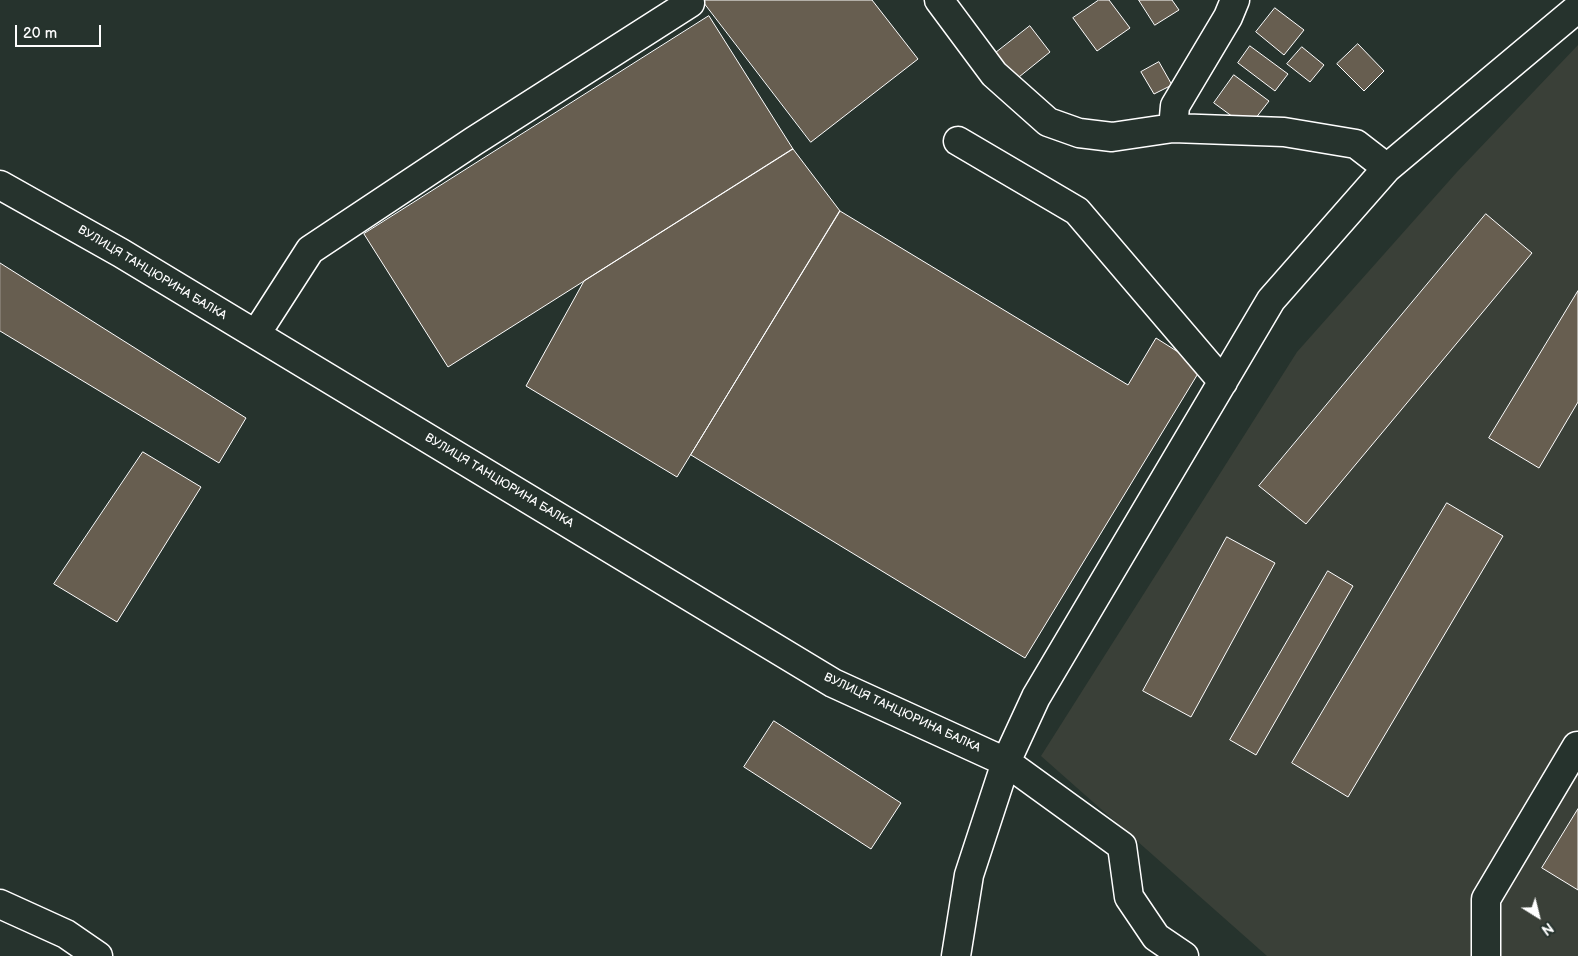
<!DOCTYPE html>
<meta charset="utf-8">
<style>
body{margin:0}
#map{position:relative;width:1578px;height:956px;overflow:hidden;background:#26332d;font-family:"Balsamiq Sans",sans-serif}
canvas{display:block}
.north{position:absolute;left:1513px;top:891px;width:50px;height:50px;-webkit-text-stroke:4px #26332d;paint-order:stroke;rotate:144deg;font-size:14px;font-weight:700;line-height:20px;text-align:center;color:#fff}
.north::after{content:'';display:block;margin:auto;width:18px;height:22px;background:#fff;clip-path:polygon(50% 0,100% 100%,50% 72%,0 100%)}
.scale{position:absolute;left:15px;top:25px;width:86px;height:22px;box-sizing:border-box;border:2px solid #fff;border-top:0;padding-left:6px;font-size:15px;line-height:18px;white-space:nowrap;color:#fff;-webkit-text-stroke:4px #26332d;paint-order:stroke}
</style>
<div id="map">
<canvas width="1578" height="956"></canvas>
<div class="north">N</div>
<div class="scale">20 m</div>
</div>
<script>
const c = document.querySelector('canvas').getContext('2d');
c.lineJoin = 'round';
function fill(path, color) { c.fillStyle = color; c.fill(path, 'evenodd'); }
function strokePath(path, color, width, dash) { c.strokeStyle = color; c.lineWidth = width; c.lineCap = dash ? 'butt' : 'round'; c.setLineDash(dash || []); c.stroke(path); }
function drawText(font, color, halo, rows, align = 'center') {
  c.font = font + ' "Balsamiq Sans",sans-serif'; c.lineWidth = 4; c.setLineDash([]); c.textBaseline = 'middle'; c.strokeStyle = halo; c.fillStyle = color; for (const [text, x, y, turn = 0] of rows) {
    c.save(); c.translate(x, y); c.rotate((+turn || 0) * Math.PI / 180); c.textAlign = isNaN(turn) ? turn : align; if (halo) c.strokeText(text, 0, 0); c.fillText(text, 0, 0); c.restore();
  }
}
const built = new Path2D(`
 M 1578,45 L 1578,956 L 1267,956 L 1041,756 L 1297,352 L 1457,172 Z`);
const building = new Path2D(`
 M 702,0 L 872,0 L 918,59 L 811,142 Z
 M 1099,0 L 1109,0 L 1130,28 L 1097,51 L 1073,18 Z
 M 1139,0 L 1172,0 L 1179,10 L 1155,25 Z
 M 1275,8 L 1304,30 L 1284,55 L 1256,32 Z
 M 709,16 L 793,149 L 448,367 L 364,234 Z
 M 1030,26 L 1050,52 L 1014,81 L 993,55 Z
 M 1358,44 L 1384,71 L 1364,91 L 1337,64 Z
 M 1250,46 L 1288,74 L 1275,91 L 1238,63 Z
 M 1302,47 L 1324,65 L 1310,82 L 1287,64 Z
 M 1159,62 L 1172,85 L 1154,94 L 1141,72 Z
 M 1234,75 L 1269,101 L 1248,128 L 1214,103 Z
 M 793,149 L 840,211 L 677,477 L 526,386 L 584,281 Z
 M 840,211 L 1128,385 L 1156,338 L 1202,367 L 1025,658 L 691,455 Z
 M 1486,214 L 1532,253 L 1306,524 L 1259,486 Z
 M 0,263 L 246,418 L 219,463 L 0,331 Z
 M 1578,291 L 1578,402 L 1539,468 L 1489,438 Z
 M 143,452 L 201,487 L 117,622 L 54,584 Z
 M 1447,503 L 1503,536 L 1348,797 L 1292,763 Z
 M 1227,537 L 1275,563 L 1191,717 L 1143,691 Z
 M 1328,571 L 1353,586 L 1256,755 L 1230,740 Z
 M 774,721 L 901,803 L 871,849 L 744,767 Z
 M 1578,809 L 1578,890 L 1542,868 Z`);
const minor = new Path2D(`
 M 939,0 L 994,74 L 1048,122 L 1079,133 L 1112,137 L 1173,128 L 1284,132 L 1356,144 L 1387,168
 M 1173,128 L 1175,106 L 1228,17 L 1235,0
 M 958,141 L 1077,211 L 1223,382
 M 0,185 L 121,253 L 833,683 L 1006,762 L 1122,846 L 1129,897 L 1156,937 L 1184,956
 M 256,334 L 310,250 L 474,141 L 690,3
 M 0,904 L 66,934 L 98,956
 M 956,956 L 969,875 L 1006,762 L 1036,697 L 1271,300 L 1387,168 L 1578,8
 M 1486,956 L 1486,899 L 1577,746`);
const streetNames = [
 ["ВУЛИЦЯ ТАНЦЮРИНА БАЛКА",152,273,31],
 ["ВУЛИЦЯ ТАНЦЮРИНА БАЛКА",499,481,31],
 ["ВУЛИЦЯ ТАНЦЮРИНА БАЛКА",902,713,25]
];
fill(built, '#3a4038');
fill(building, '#675e50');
strokePath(building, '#fff', 1);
strokePath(minor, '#fff', 31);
strokePath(minor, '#26332d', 28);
drawText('12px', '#fff', '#26332d', streetNames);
</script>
